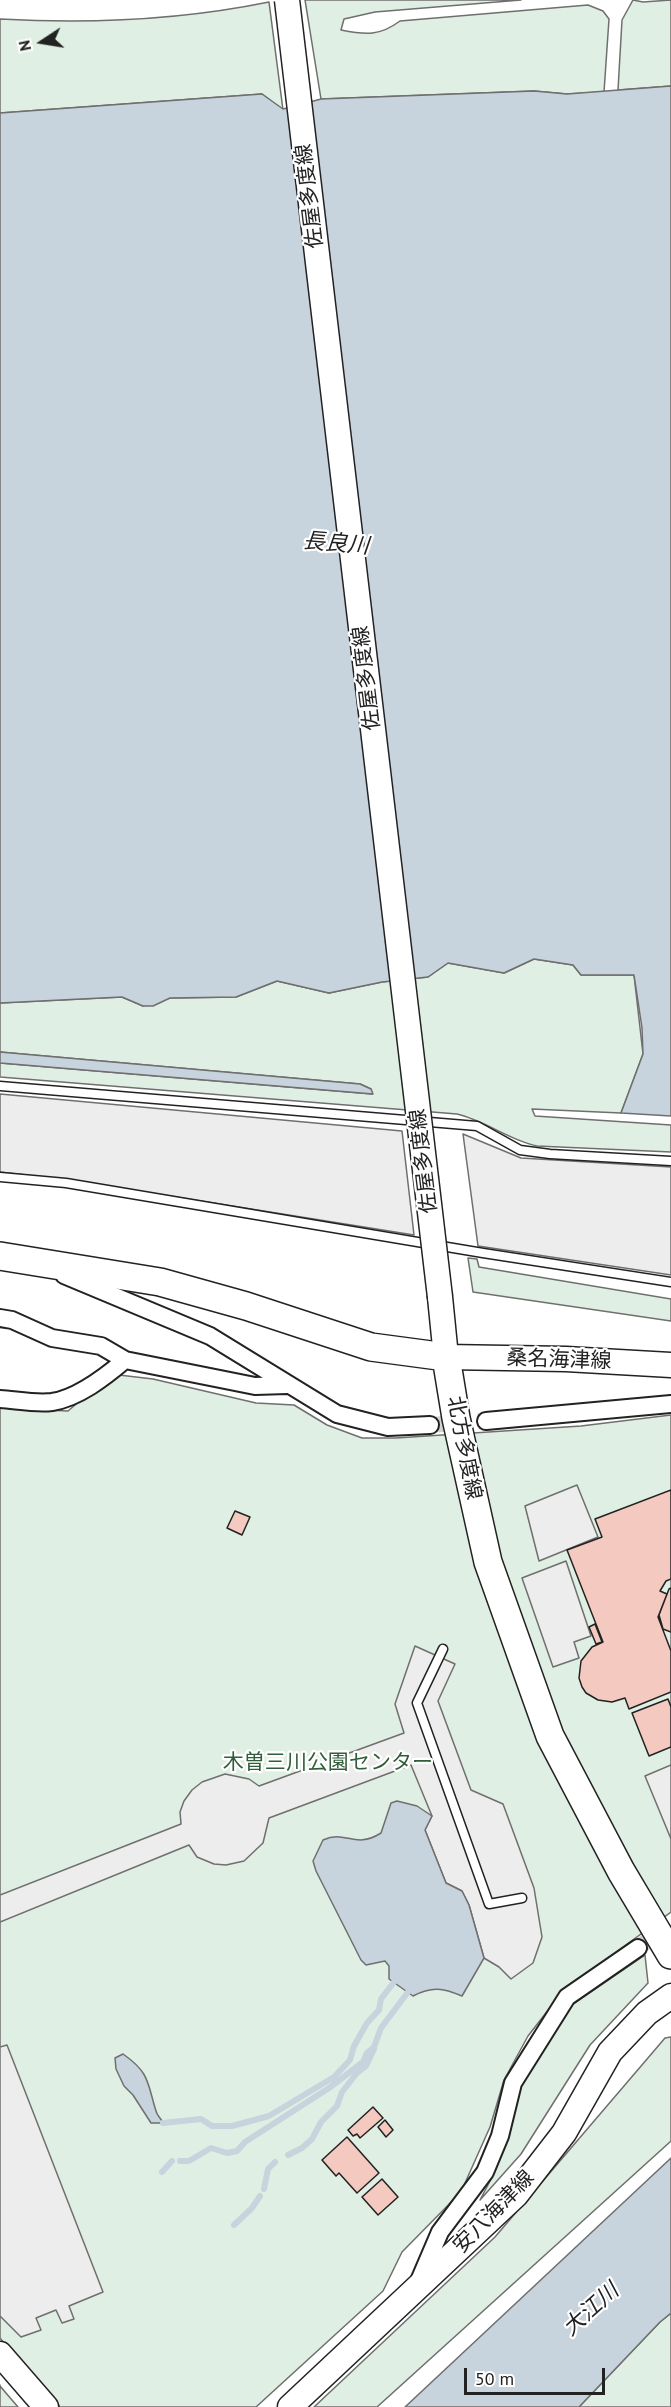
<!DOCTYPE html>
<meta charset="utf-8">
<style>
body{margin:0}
#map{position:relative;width:671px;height:2407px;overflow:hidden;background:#fff;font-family:"PT Sans",sans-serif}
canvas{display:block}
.north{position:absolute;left:12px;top:12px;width:60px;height:60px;-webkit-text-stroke:4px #fff;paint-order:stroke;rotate:258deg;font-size:16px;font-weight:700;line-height:24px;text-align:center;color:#222}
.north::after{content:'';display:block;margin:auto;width:21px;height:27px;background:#222;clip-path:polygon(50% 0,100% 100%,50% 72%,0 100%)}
.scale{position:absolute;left:464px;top:2368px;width:141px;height:27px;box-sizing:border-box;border:3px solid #222;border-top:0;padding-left:8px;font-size:18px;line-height:21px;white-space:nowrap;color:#222;-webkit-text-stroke:4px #fff;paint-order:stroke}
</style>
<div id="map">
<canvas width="671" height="2407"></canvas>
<div class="north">N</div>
<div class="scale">50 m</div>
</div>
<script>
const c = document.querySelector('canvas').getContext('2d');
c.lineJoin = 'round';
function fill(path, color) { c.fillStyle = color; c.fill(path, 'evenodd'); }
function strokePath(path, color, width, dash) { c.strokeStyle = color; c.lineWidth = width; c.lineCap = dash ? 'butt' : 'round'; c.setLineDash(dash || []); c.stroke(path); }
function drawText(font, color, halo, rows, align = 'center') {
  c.font = font + ' "PT Sans","Noto Sans JP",sans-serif'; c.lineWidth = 4.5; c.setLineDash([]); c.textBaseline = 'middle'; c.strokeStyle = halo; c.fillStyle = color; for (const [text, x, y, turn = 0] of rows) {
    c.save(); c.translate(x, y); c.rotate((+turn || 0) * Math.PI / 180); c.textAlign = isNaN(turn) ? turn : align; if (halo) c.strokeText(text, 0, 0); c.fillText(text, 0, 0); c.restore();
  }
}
const green = new Path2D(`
 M 305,0 L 521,0 L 375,12 L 344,19 L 341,30 C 366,35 380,36 400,21 L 588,5 L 603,11 L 609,19 L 604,92 L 567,94 L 534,91 L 321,99 Z
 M 633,0 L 643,2 L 671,0 L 671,86 L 618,90 L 622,20 Z
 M 269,2 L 283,110 L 262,94 L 0,113 L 0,19 C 89,24 181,20 269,2 Z
 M 534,959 L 573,965 L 581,975 L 634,975 L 643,1054 L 621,1113 L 532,1109 L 535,1116 L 671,1125 L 671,1152 L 537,1146 C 509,1140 486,1121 457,1114 L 0,1077 L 0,1063 L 372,1094 L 371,1089 L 360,1084 L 0,1052 L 0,1003 L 122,997 L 143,1006 L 170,998 L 236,997 L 277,981 L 329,993 L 382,982 L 428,977 L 448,963 L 504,973 Z
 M 468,1258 L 477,1259 L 479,1267 L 671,1299 L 671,1321 L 473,1292 Z
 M 119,1375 L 153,1379 L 256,1403 L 294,1405 L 327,1425 L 362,1438 L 396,1438 L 581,1426 L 671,1415 L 671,1912 L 563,1991 L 528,2036 L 504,2080 L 490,2127 L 461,2192 L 402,2252 L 383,2291 L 256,2407 L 60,2407 L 31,2377 L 0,2338 L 0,1408 L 68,1411 L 102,1382 Z
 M 645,1955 L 648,1983 L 590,2045 L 521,2154 L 480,2200 L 490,2181 L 508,2137 L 513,2106 L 518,2091 L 558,2023 L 572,2005 Z
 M 671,2037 L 671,2141 L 377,2407 L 314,2407 L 495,2237 L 665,2038 Z
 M 671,2313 L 671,2407 L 579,2407 L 660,2322 Z
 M 0,2385 L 0,2386 L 18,2407 L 0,2407 Z`);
const parking = new Path2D(`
 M 0,1094 L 402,1131 L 414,1235 L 69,1180 L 0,1172 Z
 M 463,1134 L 521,1158 L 671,1167 L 671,1275 L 478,1246 Z
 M 577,1485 L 598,1537 L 539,1561 L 525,1506 Z
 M 566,1561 L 591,1636 L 574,1642 L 579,1658 L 553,1667 L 522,1578 Z
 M 415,1646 L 455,1664 L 438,1701 L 471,1790 L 503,1804 L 534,1888 L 542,1937 L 533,1963 L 511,1979 L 499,1967 L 484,1958 L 469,1905 L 462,1891 L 446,1883 L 425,1830 L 432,1816 L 411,1765 L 269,1818 L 263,1843 L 244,1861 L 226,1865 L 214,1864 L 197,1857 L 189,1845 L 0,1922 L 0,1895 L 181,1824 L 180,1812 L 184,1801 L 192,1790 L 202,1782 L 225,1774 L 249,1779 L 259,1786 L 404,1733 L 395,1704 Z
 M 671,1765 L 671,1839 L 645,1776 Z
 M 7,2045 L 103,2292 L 69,2306 L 74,2319 L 62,2323 L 56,2310 L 36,2318 L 41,2330 L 21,2337 L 0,2316 L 0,2047 Z`);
const water = new Path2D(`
 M 671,86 L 671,1116 L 621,1113 L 643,1054 L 642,1028 L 634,975 L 581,975 L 573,965 L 534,959 L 504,973 L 448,963 L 428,977 L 382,982 L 329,993 L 277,981 L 236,997 L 170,998 L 153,1006 L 143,1006 L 122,997 L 0,1003 L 0,113 L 262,94 L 283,109 L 321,99 L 534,91 L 567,94 Z
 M 0,1052 L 360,1084 L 371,1089 L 373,1094 L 0,1063 Z
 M 397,1801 L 417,1806 L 432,1816 L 425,1830 L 446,1883 L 462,1891 L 469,1905 L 484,1958 L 462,1996 C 443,1988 432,1986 413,1996 L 389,1979 L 389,1966 L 385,1961 L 366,1965 L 361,1960 L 316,1871 L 313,1861 L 323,1840 C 346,1829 354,1850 381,1833 L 391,1803 Z
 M 123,2054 C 150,2073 147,2082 156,2111 C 157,2116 161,2118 163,2123 L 151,2123 L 133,2095 L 124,2086 L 116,2069 L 115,2058 Z
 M 671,2158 L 671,2313 L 660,2322 L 579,2407 L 405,2407 Z`);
const stream = new Path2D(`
 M 163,2123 L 201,2119 L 212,2126 L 232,2126 L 269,2116 L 334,2077 L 350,2060 L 354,2046 L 367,2023 L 379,2010 L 381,1999 L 394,1982
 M 288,2155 L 302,2148 L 312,2139 L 321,2122 L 337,2106 L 342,2092 L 357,2073 L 366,2066 L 374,2049
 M 180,2161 L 189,2161 L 211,2148 L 227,2153 L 237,2151 L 245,2142 L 329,2088 L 363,2062 L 367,2053 L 374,2047 L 381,2028 L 408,1992
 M 162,2172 L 172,2161
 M 264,2189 L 268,2169 L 275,2162
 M 234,2225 L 252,2208 L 260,2196`);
const building = new Path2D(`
 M 671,1490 L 671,1579 L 666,1581 L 660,1591 L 667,1594 L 658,1617 L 671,1651 L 671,1692 L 629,1709 L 625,1698 L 612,1702 L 598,1700 L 586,1693 L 582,1687 L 579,1678 L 581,1661 L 592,1647 L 603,1642 L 567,1550 L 602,1537 L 595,1519 Z
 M 235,1511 L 250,1517 L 242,1535 L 227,1528 Z
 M 671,1588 L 671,1632 L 663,1629 L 659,1615 L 669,1589 Z
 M 595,1624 L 602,1642 L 596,1644 L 589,1627 Z
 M 668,1699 L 671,1707 L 671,1747 L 649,1756 L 632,1713 Z
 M 373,2107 L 383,2118 L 360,2138 L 357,2134 L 353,2136 L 348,2130 Z
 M 385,2120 L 393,2130 L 386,2137 L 378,2127 Z
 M 347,2137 L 379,2173 L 357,2193 L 339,2173 L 336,2176 L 322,2160 Z
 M 382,2179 L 398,2197 L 378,2215 L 362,2197 Z`);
const streetTunnel = new Path2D(`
 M 430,1425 L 486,1421
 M 638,1948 L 671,1923`);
const lane = new Path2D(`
 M 0,1086 L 477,1126 L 520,1150 L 550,1154 L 671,1161
 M 0,1177 L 66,1183 L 483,1253 L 671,1282
 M 443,1649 L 417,1703 L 489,1904 L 522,1898`);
const street = new Path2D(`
 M 64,1275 L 210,1336 L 337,1414 L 388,1427 L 430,1425
 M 0,1318 L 12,1320 L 52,1338 L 101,1346 L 125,1360
 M 0,1399 C 16,1400 35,1404 52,1402 C 78,1398 105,1377 125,1360 L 255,1386 L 287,1385
 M 486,1421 L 671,1404
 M 419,2281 L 440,2232 L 485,2172 L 500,2136 L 513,2083 L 567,1997 L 638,1948`);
const secondary = new Path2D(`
 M 440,1297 L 446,1357 L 566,1359 L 671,1365
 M 0,2354 L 46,2407
 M 290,2407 L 516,2195 L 564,2133 L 610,2052 L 647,2013 L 671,1996`);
const primary = new Path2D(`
 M 0,1256 L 160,1282 L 246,1306 L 371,1347 L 446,1357 L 456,1418 L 488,1562 L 550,1736 L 621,1871 L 671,1955`);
const secondaryBridge = new Path2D(`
 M 287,0 L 440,1297`);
const streetNames = [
 ["佐屋多度線",310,196,-97],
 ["佐屋多度線",367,678,-97],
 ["佐屋多度線",424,1161,-97],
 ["桑名海津線",559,1360,2],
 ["北方多度線",464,1448,79],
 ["安八海津線",494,2212,-46]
];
const parkNames = [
 ["木曽三川公園センター",328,1763]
];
const waterNames = [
 ["長良川",336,544,5],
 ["大江川",591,2310,-42]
];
fill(green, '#e0efe3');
strokePath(green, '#6f6f6f', 1.5);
fill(parking, '#ededed');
strokePath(parking, '#6f6f6f', 1.5);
fill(water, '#c7d3dd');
strokePath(water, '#6f6f6f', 1.5);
strokePath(stream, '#c7d3dd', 6);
fill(building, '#f3c9c0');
strokePath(building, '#222', 1.5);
strokePath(streetTunnel, '#d3d3d3', 16, [16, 8]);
strokePath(lane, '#222', 11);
strokePath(street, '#222', 20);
strokePath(secondary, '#222', 27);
strokePath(primary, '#222', 30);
strokePath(lane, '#fff', 8);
strokePath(street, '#fff', 16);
strokePath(secondary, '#fff', 24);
strokePath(primary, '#fff', 27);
strokePath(secondaryBridge, '#222', 27, []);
strokePath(secondaryBridge, '#fff', 24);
drawText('21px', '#222', '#fff', streetNames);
drawText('21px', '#2f5e38', '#fff', parkNames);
drawText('italic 22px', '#222', '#fff', waterNames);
</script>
